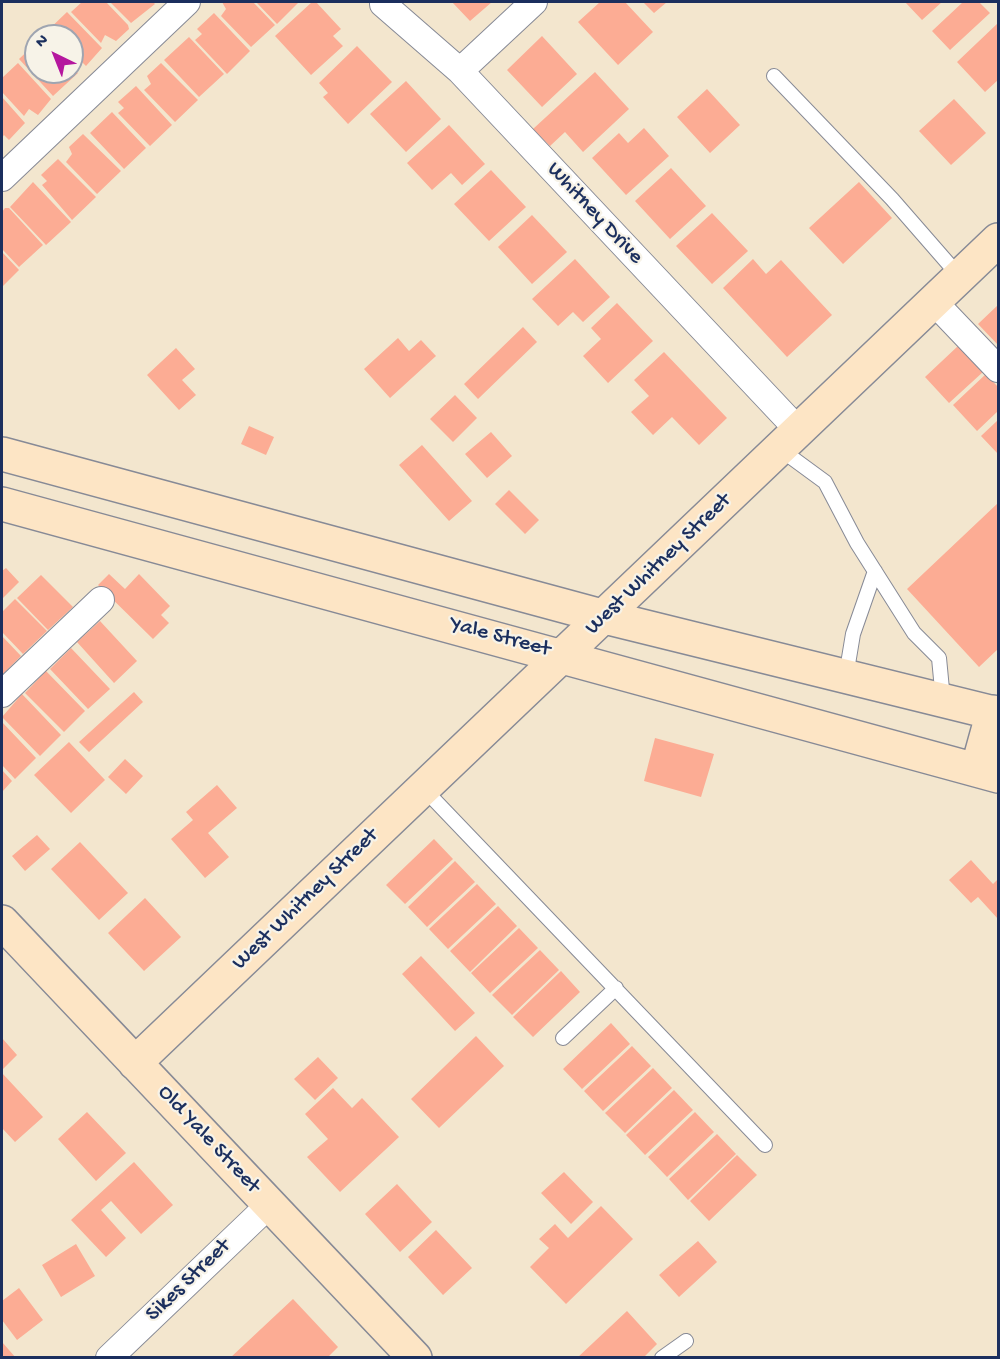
<!DOCTYPE html>
<style>
body{margin:0}
#map{position:relative;width:1000px;height:1359px;overflow:hidden;background:#f3e6ce;font-family:"Gochi Hand",sans-serif}
canvas{display:block}
.frame{position:absolute;inset:0;border:3px solid #1b2f5e;pointer-events:none}
.north{position:absolute;left:24px;top:24px;width:60px;height:60px;box-sizing:border-box;background:#f7f3e8;border:2px solid #9fa5b1;border-radius:50%;rotate:317deg;font-size:16px;font-weight:700;line-height:24px;text-align:center;color:#1b2f5e}
.north::after{content:'';display:block;margin:auto;width:21px;height:27px;background:#b5179e;clip-path:polygon(50% 0,100% 100%,50% 72%,0 100%)}
</style>
<div id="map">
<canvas width="1000" height="1359"></canvas>
<div class="frame"></div>
<div class="north">N</div>
</div>
<script>
const c = document.querySelector('canvas').getContext('2d');
c.lineJoin = 'round';
function fill(path, color) { c.fillStyle = color; c.fill(path, 'evenodd'); }
function strokePath(path, color, width, dash) { c.strokeStyle = color; c.lineWidth = width; c.lineCap = dash ? 'butt' : 'round'; c.setLineDash(dash || []); c.stroke(path); }
function drawText(font, color, halo, rows, align = 'center') {
  c.font = font + ' "Gochi Hand",sans-serif'; c.lineWidth = 4.5; c.setLineDash([]); c.textBaseline = 'middle'; c.strokeStyle = halo; c.fillStyle = color; for (const [text, x, y, turn = 0] of rows) {
    c.save(); c.translate(x, y); c.rotate((+turn || 0) * Math.PI / 180); c.textAlign = isNaN(turn) ? turn : align; if (halo) c.strokeText(text, 0, 0); c.fillText(text, 0, 0); c.restore();
  }
}
const building = new Path2D(`
 M 82,2 L 106,2 L 128,25 L 129,29 L 116,41 L 105,35 L 101,43 L 71,12 Z
 M 110,2 L 153,2 L 155,4 L 131,23 Z
 M 222,2 L 253,2 L 275,25 L 251,47 L 221,16 L 226,9 Z
 M 256,2 L 299,2 L 277,24 Z
 M 312,2 L 316,2 L 341,29 L 333,36 L 343,46 L 311,75 L 275,36 Z
 M 452,2 L 492,2 L 470,21 Z
 M 600,2 L 625,2 L 653,32 L 618,65 L 578,22 Z
 M 643,2 L 667,2 L 654,13 Z
 M 905,2 L 942,2 L 922,20 Z
 M 963,2 L 979,2 L 990,13 L 950,50 L 932,31 Z
 M 67,12 L 102,48 L 86,66 L 81,61 L 76,66 L 72,62 L 72,36 L 44,34 Z
 M 214,13 L 250,51 L 227,74 L 195,40 L 202,34 L 197,29 Z
 M 998,23 L 998,80 L 985,92 L 957,62 Z
 M 542,36 L 577,74 L 542,107 L 507,70 Z
 M 189,37 L 224,74 L 199,97 L 164,60 Z
 M 36,43 L 36,72 L 72,72 L 72,68 L 78,73 L 53,96 L 19,59 Z
 M 357,46 L 392,82 L 348,124 L 323,97 L 328,93 L 319,83 Z
 M 18,63 L 51,99 L 38,115 L 29,109 L 24,116 L 2,92 L 2,78 Z
 M 161,63 L 198,100 L 175,122 L 144,90 L 151,84 L 147,76 Z
 M 595,72 L 629,109 L 583,152 L 565,132 L 550,146 L 533,129 Z
 M 406,81 L 441,119 L 406,152 L 370,114 Z
 M 136,86 L 172,125 L 150,146 L 118,113 L 124,108 L 118,102 Z
 M 707,89 L 740,125 L 710,153 L 677,117 Z
 M 2,97 L 25,123 L 9,140 L 4,135 L 2,138 Z
 M 954,99 L 986,133 L 951,165 L 919,131 Z
 M 112,112 L 146,148 L 124,169 L 90,133 Z
 M 449,125 L 485,164 L 462,185 L 451,173 L 432,190 L 407,163 Z
 M 644,128 L 669,156 L 626,195 L 592,158 L 619,133 L 628,143 Z
 M 83,134 L 121,171 L 97,194 L 66,162 L 72,154 L 69,147 Z
 M 58,159 L 96,197 L 72,220 L 42,185 L 47,181 L 41,175 Z
 M 671,168 L 706,206 L 670,239 L 635,201 Z
 M 491,170 L 526,207 L 489,241 L 454,204 Z
 M 33,182 L 71,222 L 46,245 L 10,207 Z
 M 859,182 L 892,218 L 843,264 L 809,228 Z
 M 5,208 L 9,208 L 43,245 L 19,267 L 2,249 L 2,212 Z
 M 712,213 L 748,251 L 712,284 L 676,246 Z
 M 532,215 L 567,252 L 532,284 L 498,247 Z
 M 2,252 L 19,270 L 2,287 Z
 M 575,259 L 610,297 L 583,322 L 573,312 L 558,326 L 532,299 Z
 M 753,259 L 766,274 L 781,260 L 832,315 L 787,357 L 723,288 Z
 M 617,303 L 653,341 L 608,383 L 583,356 L 601,339 L 591,328 Z
 M 998,305 L 998,345 L 978,324 Z
 M 523,327 L 537,342 L 478,399 L 464,384 Z
 M 398,338 L 409,351 L 421,340 L 436,356 L 390,398 L 364,369 Z
 M 958,346 L 983,372 L 949,403 L 925,377 Z
 M 176,348 L 195,369 L 182,380 L 196,395 L 179,410 L 147,375 Z
 M 664,352 L 727,418 L 699,445 L 672,417 L 653,435 L 631,412 L 649,396 L 634,380 Z
 M 986,374 L 998,387 L 998,411 L 977,431 L 953,405 Z
 M 455,395 L 477,418 L 453,442 L 430,419 Z
 M 998,420 L 998,454 L 981,436 Z
 M 249,426 L 274,437 L 266,455 L 241,444 Z
 M 491,432 L 512,456 L 487,478 L 465,454 Z
 M 422,445 L 472,501 L 449,521 L 399,465 Z
 M 509,490 L 539,520 L 525,534 L 495,504 Z
 M 998,503 L 998,649 L 979,667 L 907,589 Z
 M 6,568 L 19,582 L 2,599 L 2,571 Z
 M 109,574 L 125,589 L 139,574 L 170,606 L 161,615 L 169,623 L 153,639 L 98,585 Z
 M 41,575 L 73,607 L 48,630 L 17,598 Z
 M 15,599 L 47,631 L 23,654 L 2,632 L 2,612 Z
 M 100,621 L 137,661 L 114,683 L 77,642 Z
 M 2,636 L 21,656 L 2,675 Z
 M 71,648 L 110,689 L 88,709 L 50,669 Z
 M 46,671 L 85,711 L 64,732 L 25,693 Z
 M 134,692 L 143,702 L 89,752 L 79,742 Z
 M 22,694 L 61,735 L 40,756 L 2,717 Z
 M 2,722 L 36,758 L 15,779 L 2,765 Z
 M 655,738 L 714,754 L 701,797 L 644,781 Z
 M 69,742 L 105,780 L 71,813 L 34,775 Z
 M 125,759 L 143,776 L 126,794 L 108,777 Z
 M 2,770 L 12,781 L 2,792 Z
 M 217,785 L 237,808 L 208,833 L 229,857 L 205,878 L 171,839 L 193,820 L 186,812 Z
 M 37,835 L 50,849 L 25,871 L 12,856 Z
 M 434,839 L 453,859 L 405,904 L 386,885 Z
 M 80,842 L 128,893 L 99,920 L 51,869 Z
 M 971,860 L 993,884 L 998,879 L 998,919 L 978,897 L 971,903 L 949,880 Z
 M 455,861 L 475,882 L 427,927 L 408,907 Z
 M 477,884 L 496,904 L 448,949 L 429,929 Z
 M 145,898 L 181,937 L 144,971 L 108,933 Z
 M 498,906 L 517,926 L 470,972 L 450,951 Z
 M 519,928 L 538,948 L 490,993 L 471,973 Z
 M 540,950 L 559,970 L 512,1015 L 492,995 Z
 M 421,956 L 475,1013 L 455,1031 L 402,974 Z
 M 561,971 L 580,992 L 533,1037 L 513,1017 Z
 M 611,1023 L 630,1044 L 582,1089 L 563,1069 Z
 M 476,1036 L 504,1066 L 439,1128 L 411,1099 Z
 M 2,1038 L 17,1055 L 2,1070 Z
 M 632,1046 L 651,1066 L 603,1111 L 584,1091 Z
 M 318,1057 L 338,1078 L 315,1100 L 294,1079 Z
 M 653,1068 L 672,1088 L 625,1133 L 605,1113 Z
 M 2,1073 L 43,1117 L 15,1142 L 2,1128 Z
 M 333,1088 L 352,1108 L 362,1098 L 399,1137 L 340,1192 L 307,1157 L 328,1139 L 305,1114 Z
 M 674,1090 L 693,1110 L 645,1155 L 626,1135 Z
 M 87,1112 L 126,1153 L 96,1181 L 58,1139 Z
 M 695,1112 L 714,1132 L 667,1177 L 648,1157 Z
 M 717,1134 L 736,1154 L 688,1200 L 669,1179 Z
 M 737,1155 L 757,1175 L 709,1221 L 690,1201 Z
 M 134,1162 L 173,1205 L 141,1234 L 111,1201 L 101,1210 L 126,1238 L 106,1257 L 71,1220 Z
 M 564,1172 L 593,1202 L 571,1224 L 541,1193 Z
 M 397,1184 L 432,1222 L 400,1252 L 365,1214 Z
 M 601,1206 L 633,1239 L 566,1304 L 530,1267 L 549,1248 L 539,1239 L 555,1224 L 568,1238 Z
 M 436,1230 L 472,1268 L 443,1295 L 408,1257 Z
 M 698,1241 L 717,1262 L 679,1297 L 659,1275 Z
 M 76,1244 L 95,1276 L 61,1297 L 42,1265 Z
 M 19,1288 L 43,1320 L 17,1340 L 2,1320 L 2,1301 Z
 M 293,1299 L 338,1347 L 327,1358 L 230,1358 Z
 M 627,1311 L 657,1344 L 643,1358 L 577,1358 Z
 M 2,1342 L 16,1358 L 2,1358 Z`);
const lane = new Path2D(`
 M 774,76 L 892,199 L 960,277
 M 780,449 L 825,482 L 857,543 L 914,633 L 939,658 L 943,700
 M 846,676 L 853,634 L 875,571
 M 423,788 L 765,1145
 M 563,1038 L 616,988
 M 662,1358 L 686,1341`);
const street = new Path2D(`
 M 383,4 L 460,71 L 799,431
 M 460,71 L 534,2
 M 2,178 L 187,2
 M 934,302 L 998,369
 M 2,694 L 101,600
 M 109,1358 L 269,1205`);
const secondary = new Path2D(`
 M 2,454 L 605,617 L 998,714
 M 2,504 L 998,776
 M 977,770 L 993,712
 M 2,922 L 415,1358
 M 135,1063 L 998,240`);
const streetNames = [
 ["Whitney Drive",594,214,47],
 ["West Whitney Street",659,565,-44],
 ["Yale Street",500,638,15],
 ["West Whitney Street",306,900,-44],
 ["Old Yale Street",208,1140,47],
 ["Sikes Street",189,1281,-44]
];
fill(building, '#fcac94');
strokePath(lane, '#878a96', 16);
strokePath(street, '#878a96', 28);
strokePath(secondary, '#878a96', 36);
strokePath(lane, '#fff', 14);
strokePath(street, '#fff', 26);
strokePath(secondary, '#fde5c5', 33);
drawText('22px', '#1b2f5e', '#f7f3e8', streetNames);
</script>
